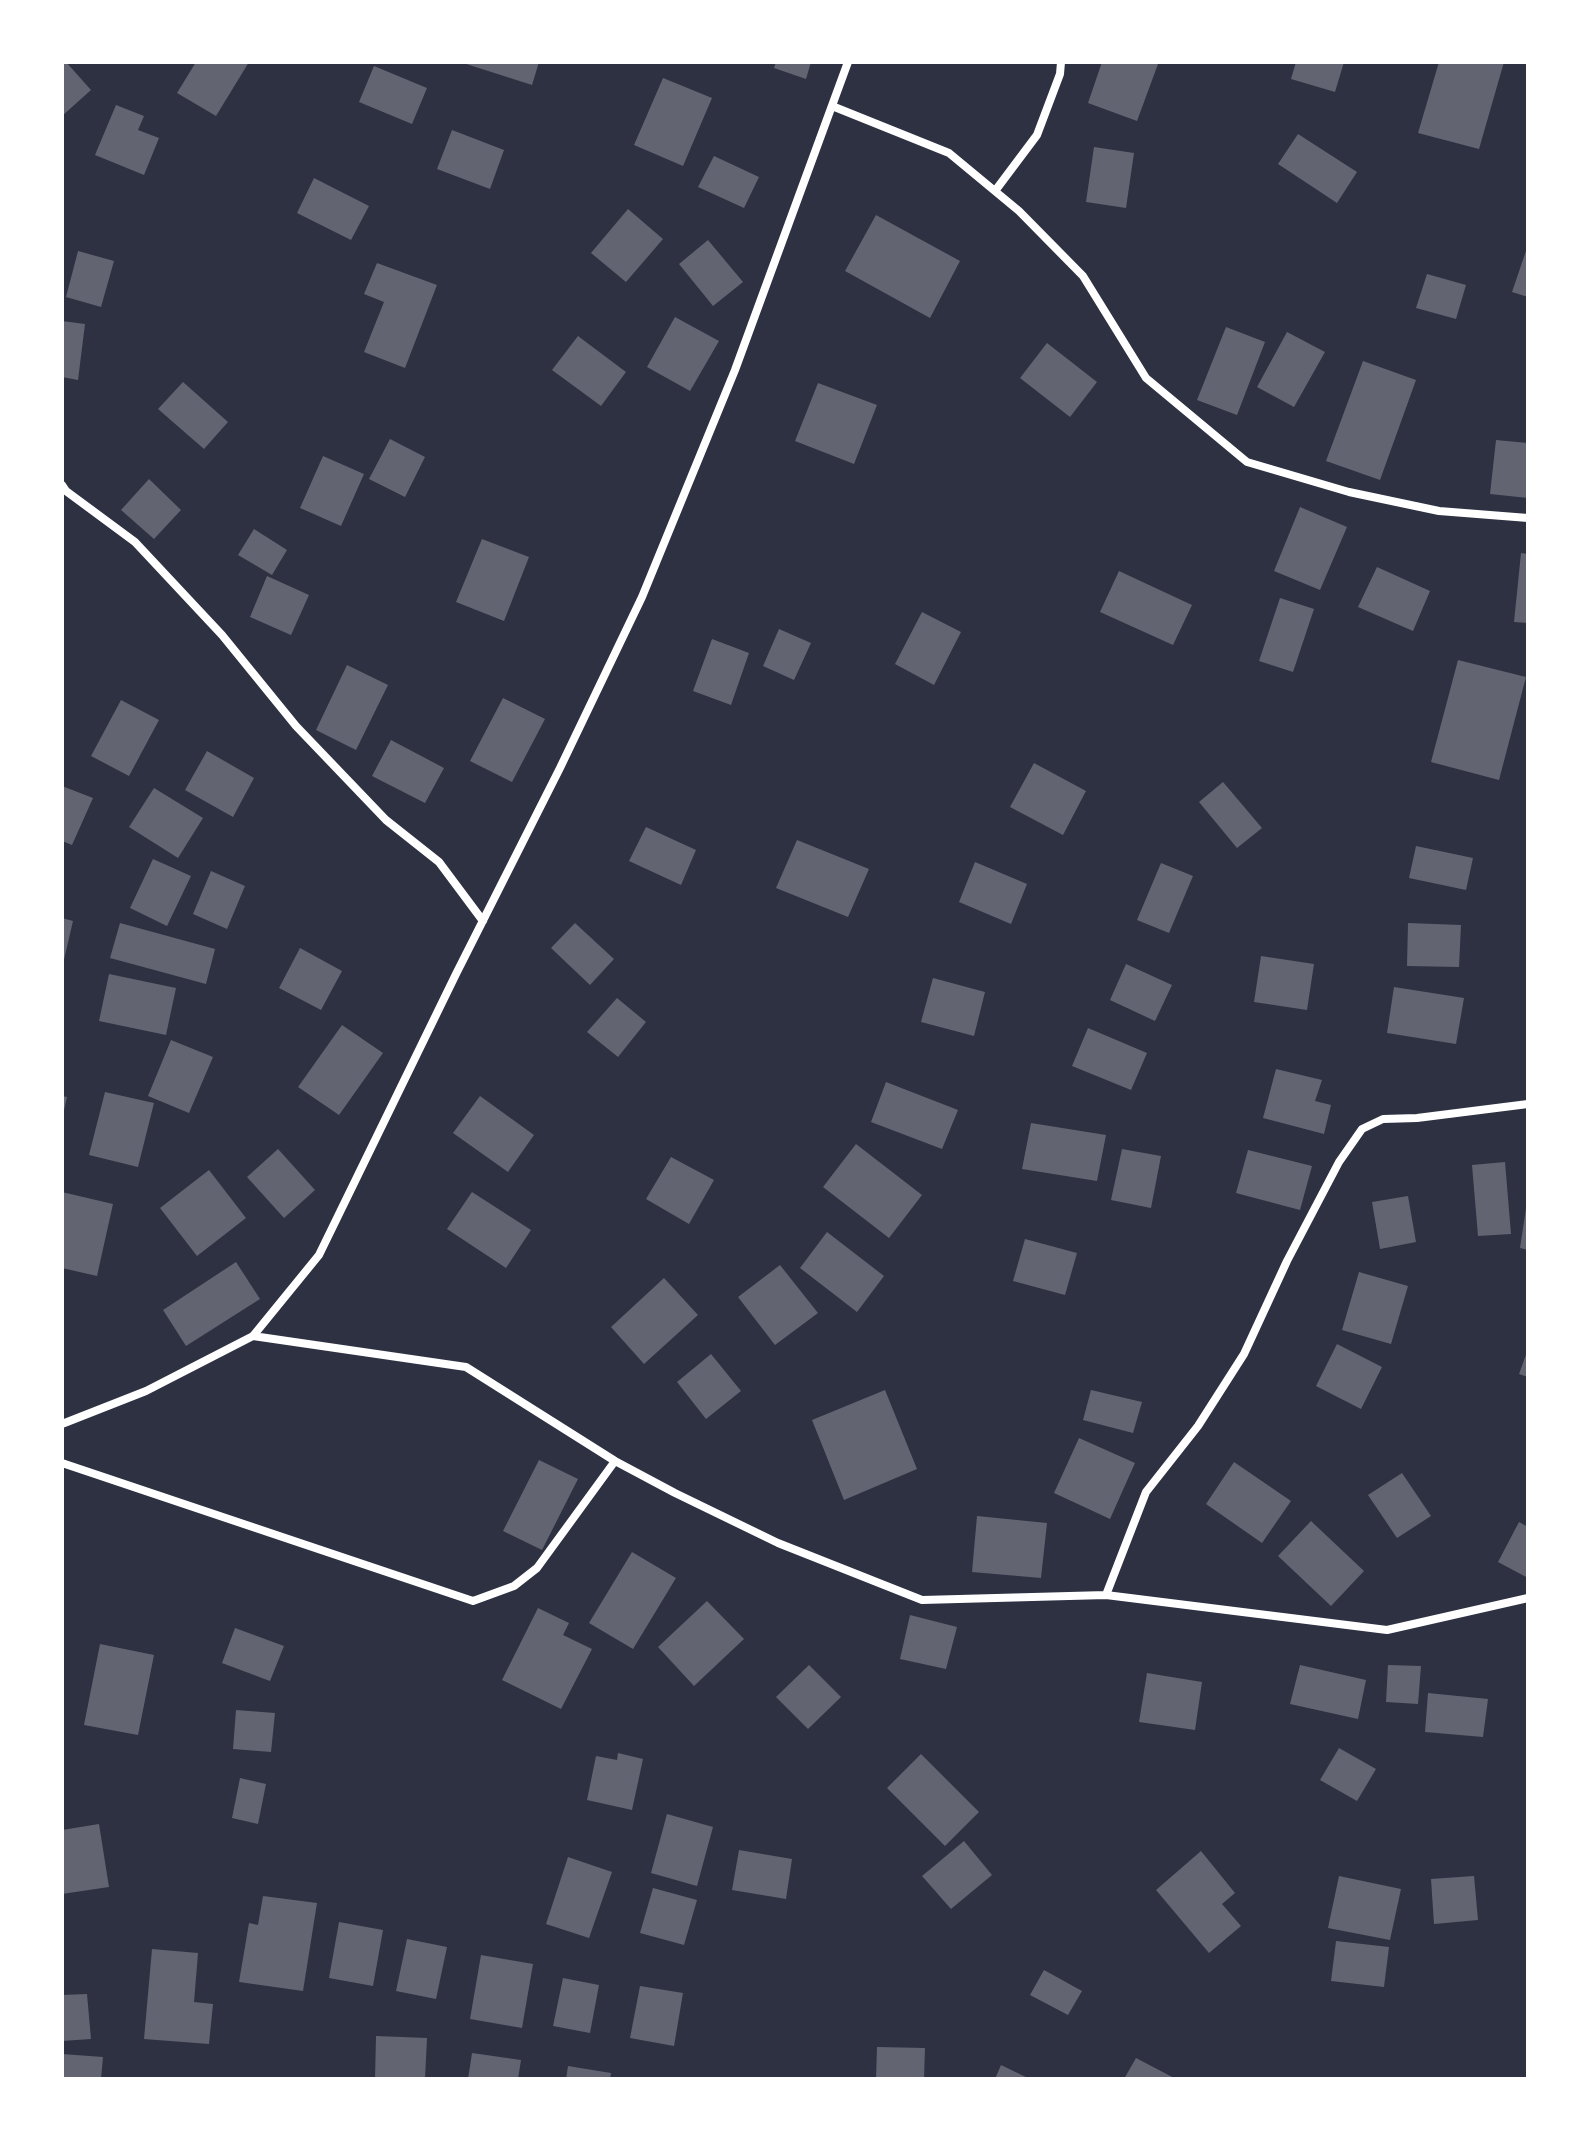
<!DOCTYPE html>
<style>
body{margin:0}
#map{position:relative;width:1590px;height:2141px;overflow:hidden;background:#2d3142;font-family:Helvetica,sans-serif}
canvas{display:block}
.frame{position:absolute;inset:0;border:64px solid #fff;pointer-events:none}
</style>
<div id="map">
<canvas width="1590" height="2141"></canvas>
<div class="frame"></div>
</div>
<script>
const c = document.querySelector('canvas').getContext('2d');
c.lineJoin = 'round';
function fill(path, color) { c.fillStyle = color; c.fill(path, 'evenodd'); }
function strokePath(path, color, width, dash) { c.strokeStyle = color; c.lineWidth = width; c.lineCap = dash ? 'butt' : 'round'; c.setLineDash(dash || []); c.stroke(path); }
const building = new Path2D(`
 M 62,62 L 66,62 L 91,90 L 62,116 Z
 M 196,62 L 249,62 L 216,116 L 177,93 Z
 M 460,62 L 539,62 L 532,85 Z
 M 776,62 L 811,62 L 806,79 L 774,68 Z
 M 1102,62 L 1152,62 L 1158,64 L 1137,121 L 1088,103 Z
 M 1296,62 L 1344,62 L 1335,92 L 1291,79 Z
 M 1439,62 L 1504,62 L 1479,149 L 1418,133 Z
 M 374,66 L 427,88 L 412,124 L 359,102 Z
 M 663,78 L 712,98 L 683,166 L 634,145 Z
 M 116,105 L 144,116 L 138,130 L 159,138 L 144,175 L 95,155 Z
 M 452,130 L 504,150 L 490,189 L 437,169 Z
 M 1298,134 L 1357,172 L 1337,203 L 1278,164 Z
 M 1094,147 L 1134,153 L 1126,208 L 1086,202 Z
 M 714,156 L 759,177 L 744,208 L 698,187 Z
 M 314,178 L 369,206 L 351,240 L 297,213 Z
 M 628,209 L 663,239 L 626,282 L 591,253 Z
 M 876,215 L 960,261 L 930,318 L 845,271 Z
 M 708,240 L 743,282 L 713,306 L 679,264 Z
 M 1528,245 L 1528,297 L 1512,292 Z
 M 78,251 L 114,261 L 101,307 L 66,297 Z
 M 377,263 L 437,285 L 405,368 L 364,352 L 384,302 L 364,294 Z
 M 1427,274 L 1466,285 L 1456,319 L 1416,308 Z
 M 675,317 L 719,341 L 690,391 L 647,367 Z
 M 62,321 L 85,324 L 78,380 L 62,377 Z
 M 1226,327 L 1265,342 L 1237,415 L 1197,400 Z
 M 1287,332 L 1325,352 L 1294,407 L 1257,387 Z
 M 578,336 L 626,372 L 601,406 L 552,370 Z
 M 1047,343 L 1097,382 L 1070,417 L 1020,378 Z
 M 1363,361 L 1416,380 L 1380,480 L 1326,461 Z
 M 183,382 L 228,422 L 204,449 L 158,409 Z
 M 818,383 L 877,405 L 854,464 L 795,441 Z
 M 390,439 L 425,457 L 405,497 L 369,479 Z
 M 1496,440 L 1528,443 L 1528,498 L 1490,494 Z
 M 323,456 L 364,474 L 341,526 L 300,508 Z
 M 149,479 L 181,510 L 154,539 L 121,510 Z
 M 1300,507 L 1347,527 L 1320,590 L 1274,571 Z
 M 254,529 L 287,550 L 272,575 L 238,555 Z
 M 482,539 L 529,557 L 504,621 L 456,602 Z
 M 1521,553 L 1528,554 L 1528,623 L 1514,622 Z
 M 1377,567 L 1430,591 L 1413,631 L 1358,607 Z
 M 1119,571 L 1192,605 L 1173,645 L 1100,612 Z
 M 267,576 L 309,595 L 291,635 L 250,617 Z
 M 1280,598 L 1314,609 L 1293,672 L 1259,661 Z
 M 922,612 L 961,632 L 934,685 L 895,664 Z
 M 779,629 L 811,643 L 794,680 L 763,666 Z
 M 712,639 L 749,653 L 731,705 L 693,691 Z
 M 1458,660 L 1526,677 L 1499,780 L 1431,762 Z
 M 347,665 L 388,685 L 356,750 L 316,730 Z
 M 503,698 L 545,719 L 512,782 L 470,761 Z
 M 121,700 L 159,720 L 129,776 L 91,756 Z
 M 391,740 L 444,768 L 425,803 L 372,776 Z
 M 207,751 L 254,778 L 233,817 L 185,790 Z
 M 1034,763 L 1086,791 L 1063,835 L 1010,807 Z
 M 1223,782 L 1262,828 L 1237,848 L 1199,802 Z
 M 62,786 L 93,798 L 72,845 L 62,841 Z
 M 154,788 L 203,818 L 178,858 L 129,827 Z
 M 646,827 L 696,850 L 681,885 L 629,861 Z
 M 797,840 L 869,869 L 848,917 L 776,888 Z
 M 1416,846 L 1473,858 L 1466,890 L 1409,878 Z
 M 153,859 L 191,876 L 167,926 L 130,908 Z
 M 975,862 L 1027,884 L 1011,924 L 959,902 Z
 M 1161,863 L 1193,876 L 1169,933 L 1137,920 Z
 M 211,871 L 245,886 L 227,929 L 193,914 Z
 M 62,918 L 73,921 L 63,964 L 62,964 Z
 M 120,923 L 215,949 L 206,984 L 110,958 Z
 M 575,923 L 614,959 L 590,985 L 551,948 Z
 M 1408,923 L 1461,925 L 1459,967 L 1407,966 Z
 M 300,948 L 342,971 L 321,1010 L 279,988 Z
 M 1261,956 L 1314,964 L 1307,1010 L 1254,1002 Z
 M 1126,964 L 1172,985 L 1155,1021 L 1110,1000 Z
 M 109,974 L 176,988 L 166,1035 L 99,1021 Z
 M 933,978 L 985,992 L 974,1036 L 921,1022 Z
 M 1394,987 L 1464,998 L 1456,1044 L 1387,1033 Z
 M 617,998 L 646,1022 L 618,1057 L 587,1032 Z
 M 342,1025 L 383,1053 L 339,1115 L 298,1087 Z
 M 1088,1028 L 1147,1053 L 1131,1090 L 1072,1066 Z
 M 171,1040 L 213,1057 L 189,1113 L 148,1096 Z
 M 1276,1069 L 1322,1080 L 1315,1101 L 1331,1105 L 1324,1134 L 1263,1118 Z
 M 886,1082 L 958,1110 L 942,1149 L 871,1122 Z
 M 105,1092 L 154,1103 L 138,1167 L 89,1155 Z
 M 62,1096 L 67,1097 L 63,1115 L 62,1115 Z
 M 480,1096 L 534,1135 L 508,1172 L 453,1133 Z
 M 1031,1123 L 1106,1135 L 1097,1181 L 1022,1169 Z
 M 856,1144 L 922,1195 L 889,1238 L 823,1187 Z
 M 278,1149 L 315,1190 L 284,1218 L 247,1177 Z
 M 1122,1149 L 1161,1156 L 1151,1208 L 1111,1200 Z
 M 1248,1150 L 1312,1166 L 1300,1210 L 1236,1193 Z
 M 671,1157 L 714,1180 L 689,1224 L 646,1199 Z
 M 1505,1162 L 1511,1234 L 1478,1236 L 1472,1165 Z
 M 209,1170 L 246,1218 L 197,1256 L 160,1208 Z
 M 62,1192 L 113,1204 L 97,1276 L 62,1268 Z
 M 472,1192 L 531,1230 L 506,1268 L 447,1229 Z
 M 1408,1196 L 1416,1242 L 1380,1249 L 1372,1202 Z
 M 1526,1208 L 1528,1208 L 1528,1250 L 1520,1248 Z
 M 827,1232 L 884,1276 L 857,1312 L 800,1268 Z
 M 1025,1239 L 1077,1253 L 1065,1295 L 1013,1281 Z
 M 236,1262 L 260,1299 L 186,1346 L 163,1310 Z
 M 780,1265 L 818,1313 L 775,1345 L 738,1297 Z
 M 1359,1272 L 1408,1286 L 1391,1344 L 1342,1330 Z
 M 664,1278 L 698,1315 L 644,1364 L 611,1327 Z
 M 1337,1344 L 1382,1367 L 1361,1409 L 1316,1386 Z
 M 1528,1349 L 1528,1377 L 1519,1374 Z
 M 711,1354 L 741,1391 L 706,1419 L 677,1382 Z
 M 885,1390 L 917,1469 L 844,1500 L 812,1420 Z
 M 1091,1390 L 1142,1402 L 1133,1433 L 1083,1420 Z
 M 1079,1438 L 1135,1463 L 1110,1519 L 1054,1493 Z
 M 539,1460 L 578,1479 L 542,1550 L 503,1531 Z
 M 1234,1462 L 1291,1501 L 1262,1543 L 1206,1504 Z
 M 1402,1473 L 1431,1516 L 1397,1538 L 1368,1495 Z
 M 977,1516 L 1047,1523 L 1041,1578 L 972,1572 Z
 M 1311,1521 L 1364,1571 L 1331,1606 L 1278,1556 Z
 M 1519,1522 L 1528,1527 L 1528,1578 L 1498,1562 Z
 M 632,1552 L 676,1578 L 633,1649 L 589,1623 Z
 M 707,1601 L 744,1639 L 694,1686 L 658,1647 Z
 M 538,1608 L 569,1623 L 563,1635 L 592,1649 L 561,1709 L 502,1680 Z
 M 910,1615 L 957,1627 L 946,1669 L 900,1659 Z
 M 235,1628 L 284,1646 L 270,1681 L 222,1663 Z
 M 100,1644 L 154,1655 L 138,1735 L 84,1725 Z
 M 809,1665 L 841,1697 L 808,1729 L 776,1697 Z
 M 1300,1665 L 1366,1680 L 1358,1719 L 1290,1704 Z
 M 1388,1665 L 1421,1666 L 1418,1704 L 1386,1702 Z
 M 1147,1673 L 1202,1682 L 1195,1730 L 1139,1722 Z
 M 1428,1693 L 1488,1699 L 1483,1737 L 1425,1732 Z
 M 236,1710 L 275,1713 L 271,1752 L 233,1749 Z
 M 1339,1748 L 1376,1769 L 1357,1801 L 1320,1780 Z
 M 618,1753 L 643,1759 L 632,1810 L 587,1800 L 596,1756 L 617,1760 Z
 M 921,1754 L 979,1812 L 945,1846 L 887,1788 Z
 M 240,1778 L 266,1784 L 258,1824 L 232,1818 Z
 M 667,1814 L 713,1827 L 697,1886 L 651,1873 Z
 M 99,1824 L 109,1887 L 62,1894 L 62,1830 Z
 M 964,1841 L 992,1875 L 951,1909 L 922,1876 Z
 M 739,1850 L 792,1859 L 786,1899 L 732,1890 Z
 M 1201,1851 L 1235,1893 L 1222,1904 L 1241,1926 L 1209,1953 L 1156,1890 Z
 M 568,1857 L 612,1872 L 589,1938 L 546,1924 Z
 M 1339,1876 L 1401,1889 L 1390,1940 L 1328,1928 Z
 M 1474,1876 L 1478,1920 L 1434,1924 L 1431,1879 Z
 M 653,1888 L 697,1900 L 684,1945 L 640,1933 Z
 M 263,1896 L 317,1903 L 303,1991 L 239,1982 L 249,1923 L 258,1925 Z
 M 339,1922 L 383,1930 L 373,1986 L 329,1978 Z
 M 407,1939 L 447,1947 L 436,1999 L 396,1991 Z
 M 1336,1941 L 1389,1947 L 1384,1987 L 1331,1981 Z
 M 152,1949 L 198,1953 L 194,2002 L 213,2004 L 209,2044 L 144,2039 Z
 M 481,1955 L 533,1964 L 522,2028 L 470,2019 Z
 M 1044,1970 L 1082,1991 L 1068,2015 L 1030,1995 Z
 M 563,1978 L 599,1985 L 590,2033 L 553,2026 Z
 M 640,1986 L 683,1993 L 674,2046 L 630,2038 Z
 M 87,1994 L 91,2039 L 62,2041 L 62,1995 Z
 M 376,2036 L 427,2038 L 425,2079 L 375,2079 Z
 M 877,2047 L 925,2048 L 924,2079 L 876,2079 Z
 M 472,2053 L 521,2060 L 518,2079 L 468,2079 Z
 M 62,2054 L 103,2057 L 101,2079 L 62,2079 Z
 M 1136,2058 L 1176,2079 L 1124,2079 Z
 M 1001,2065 L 1030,2079 L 995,2079 Z
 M 568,2066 L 611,2073 L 610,2079 L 566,2079 Z`);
const minor = new Path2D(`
 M 832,106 L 949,153 L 1019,211 L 1083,276 L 1146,378 L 1247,462 L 1349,492 L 1439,511 L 1528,518
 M 995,191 L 1037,135 L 1060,74 L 1061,62
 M 62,485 L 66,491 L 135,542 L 222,635 L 296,726 L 386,820 L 439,862 L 483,921
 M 253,1336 L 466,1367 L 615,1461 L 675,1493 L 778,1543 L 922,1600 L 1106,1595 L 1387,1630 L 1528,1598
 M 62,1424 L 146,1391 L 253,1336 L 319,1255 L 456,974 L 560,768 L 642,597 L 735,370 L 848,62
 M 62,1463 L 473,1601 L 514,1586 L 537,1568 L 615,1461
 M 1106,1595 L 1146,1492 L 1198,1426 L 1244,1354 L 1287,1261 L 1339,1162 L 1362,1129 L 1383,1119 L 1417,1118 L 1528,1104`);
fill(building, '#626471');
strokePath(minor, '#fff', 8);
</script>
